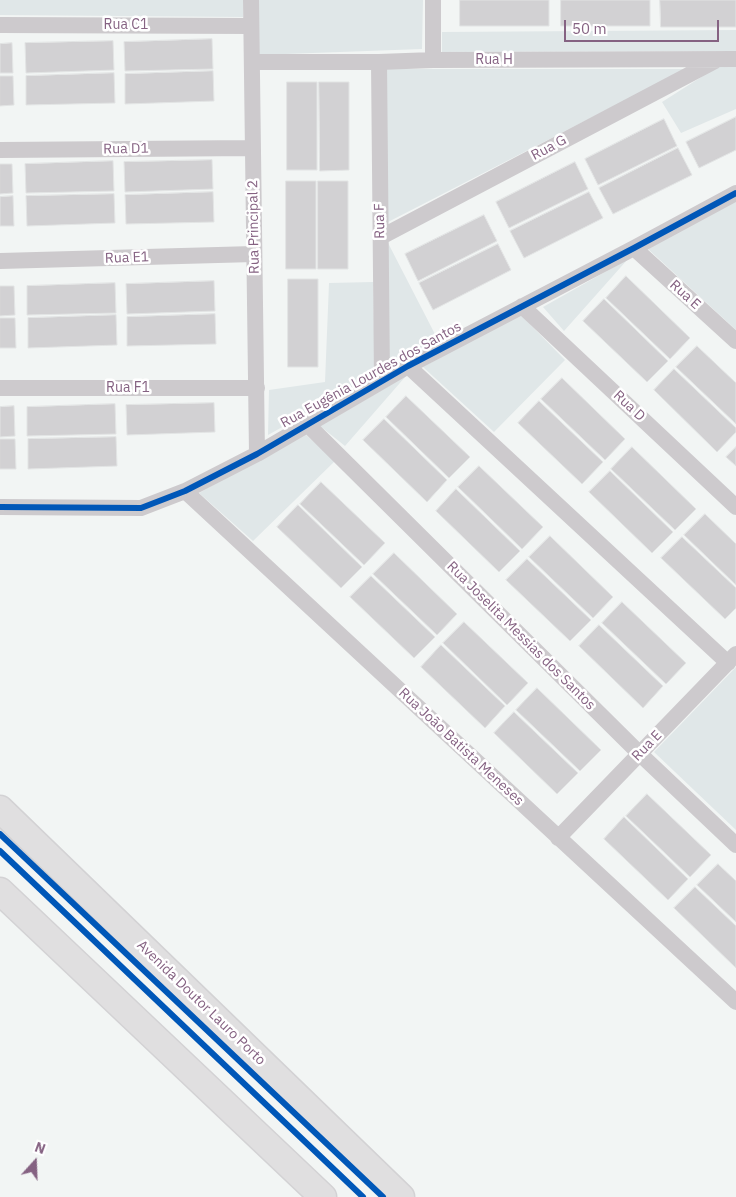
<!DOCTYPE html>
<meta charset="utf-8">
<style>
body{margin:0}
#map{position:relative;width:736px;height:1197px;overflow:hidden;background:#f2f5f4;font-family:"IBM Plex Sans",sans-serif}
canvas{display:block}
.north{position:absolute;left:10px;top:1137px;width:50px;height:50px;-webkit-text-stroke:4px #fff;paint-order:stroke;rotate:20deg;font-size:14px;font-weight:700;line-height:20px;text-align:center;color:#856282}
.north::after{content:'';display:block;margin:auto;width:18px;height:22px;background:#856282;clip-path:polygon(50% 0,100% 100%,50% 72%,0 100%)}
.scale{position:absolute;left:564px;top:20px;width:155px;height:22px;box-sizing:border-box;border:2px solid #856282;border-top:0;padding-left:6px;font-size:15px;line-height:18px;white-space:nowrap;color:#856282;-webkit-text-stroke:4px #fff;paint-order:stroke}
</style>
<div id="map">
<canvas width="736" height="1197"></canvas>
<div class="north">N</div>
<div class="scale">50 m</div>
</div>
<script>
const c = document.querySelector('canvas').getContext('2d');
c.lineJoin = 'round';
function fill(path, color) { c.fillStyle = color; c.fill(path, 'evenodd'); }
function strokePath(path, color, width, dash) { c.strokeStyle = color; c.lineWidth = width; c.lineCap = dash ? 'butt' : 'round'; c.setLineDash(dash || []); c.stroke(path); }
function drawText(font, color, halo, rows, align = 'center') {
  c.font = font + ' "IBM Plex Sans",sans-serif'; c.lineWidth = 5; c.setLineDash([]); c.textBaseline = 'middle'; c.strokeStyle = halo; c.fillStyle = color; for (const [text, x, y, turn = 0] of rows) {
    c.save(); c.translate(x, y); c.rotate((+turn || 0) * Math.PI / 180); c.textAlign = isNaN(turn) ? turn : align; if (halo) c.strokeText(text, 0, 0); c.fillText(text, 0, 0); c.restore();
  }
}
const green = new Path2D(`
 M 0,0 L 243,0 L 243,17 L 0,15 Z
 M 257,0 L 423,0 L 422,49 L 258,55 Z
 M 736,30 L 736,51 L 442,52 L 442,32 Z
 M 736,66 L 736,109 L 681,133 L 662,102 L 717,67 Z
 M 385,69 L 686,69 L 388,222 Z
 M 736,200 L 736,330 L 648,249 Z
 M 387,241 L 438,340 L 389,362 Z
 M 628,259 L 564,331 L 543,307 Z
 M 373,282 L 375,375 L 268,435 L 269,390 L 325,382 L 329,283 Z
 M 520,314 L 565,360 L 494,432 L 423,367 Z
 M 406,376 L 345,446 L 320,426 Z
 M 305,434 L 335,461 L 253,541 L 199,493 Z
 M 736,667 L 736,830 L 654,752 Z`);
const building = new Path2D(`
 M 460,0 L 549,0 L 549,26 L 460,26 Z
 M 561,0 L 650,0 L 650,26 L 561,26 Z
 M 660,0 L 736,0 L 736,27 L 661,27 Z
 M 212,39 L 213,69 L 125,71 L 124,42 Z
 M 113,41 L 114,70 L 26,73 L 25,43 Z
 M 12,43 L 13,73 L 0,73 L 0,44 Z
 M 213,71 L 214,101 L 125,104 L 125,74 Z
 M 114,73 L 115,103 L 26,105 L 26,76 Z
 M 0,76 L 13,76 L 14,105 L 0,106 Z
 M 287,82 L 317,82 L 317,170 L 287,170 Z
 M 319,82 L 349,82 L 349,170 L 320,171 Z
 M 736,117 L 736,150 L 699,168 L 686,142 Z
 M 664,119 L 677,146 L 598,185 L 585,159 Z
 M 678,148 L 692,175 L 613,214 L 599,188 Z
 M 212,160 L 213,189 L 125,192 L 124,162 Z
 M 113,161 L 114,191 L 26,193 L 25,164 Z
 M 575,162 L 588,189 L 509,228 L 496,202 Z
 M 0,164 L 12,164 L 13,193 L 0,194 Z
 M 286,181 L 316,181 L 316,269 L 286,269 Z
 M 318,181 L 348,181 L 348,269 L 318,269 Z
 M 213,192 L 214,222 L 126,224 L 125,195 Z
 M 589,192 L 603,218 L 524,258 L 510,231 Z
 M 114,194 L 115,223 L 27,226 L 26,196 Z
 M 13,196 L 14,226 L 0,226 L 0,197 Z
 M 484,215 L 497,241 L 418,281 L 405,254 Z
 M 498,244 L 511,270 L 433,310 L 419,283 Z
 M 626,276 L 690,338 L 670,359 L 606,298 Z
 M 288,279 L 318,279 L 318,367 L 288,367 Z
 M 214,281 L 215,311 L 127,314 L 126,284 Z
 M 115,283 L 116,313 L 27,315 L 27,286 Z
 M 0,286 L 14,286 L 15,315 L 0,316 Z
 M 604,299 L 668,361 L 647,382 L 583,321 Z
 M 215,314 L 216,344 L 127,346 L 127,317 Z
 M 116,315 L 117,345 L 28,348 L 28,318 Z
 M 0,318 L 15,318 L 16,348 L 0,348 Z
 M 697,346 L 736,383 L 736,424 L 676,367 Z
 M 674,369 L 736,428 L 736,432 L 717,452 L 654,390 Z
 M 562,378 L 625,439 L 605,460 L 541,399 Z
 M 406,396 L 470,457 L 449,478 L 386,417 Z
 M 539,401 L 603,462 L 582,484 L 518,423 Z
 M 214,403 L 215,432 L 127,435 L 126,405 Z
 M 115,404 L 116,434 L 27,436 L 27,407 Z
 M 14,406 L 15,436 L 0,437 L 0,407 Z
 M 384,419 L 447,480 L 427,502 L 363,440 Z
 M 116,437 L 117,466 L 28,469 L 28,439 Z
 M 0,439 L 15,439 L 16,469 L 0,469 Z
 M 632,447 L 696,509 L 675,530 L 611,469 Z
 M 736,447 L 736,466 L 726,457 Z
 M 479,466 L 543,527 L 522,549 L 458,487 Z
 M 610,471 L 673,532 L 652,553 L 589,492 Z
 M 321,482 L 385,543 L 364,565 L 300,504 Z
 M 456,489 L 520,551 L 499,572 L 436,511 Z
 M 298,505 L 362,567 L 341,588 L 277,527 Z
 M 705,514 L 736,544 L 736,585 L 684,535 Z
 M 550,536 L 613,597 L 593,618 L 529,557 Z
 M 682,537 L 736,588 L 736,608 L 725,619 L 661,558 Z
 M 394,553 L 457,614 L 437,635 L 373,574 Z
 M 527,559 L 591,620 L 570,641 L 506,580 Z
 M 371,576 L 435,637 L 414,658 L 350,597 Z
 M 622,602 L 686,663 L 666,684 L 602,623 Z
 M 464,622 L 528,683 L 507,705 L 443,643 Z
 M 599,625 L 663,686 L 643,708 L 579,646 Z
 M 441,645 L 505,706 L 485,728 L 421,667 Z
 M 537,688 L 601,750 L 580,771 L 516,710 Z
 M 514,712 L 578,773 L 557,794 L 494,733 Z
 M 647,794 L 711,855 L 690,877 L 626,816 Z
 M 624,817 L 688,879 L 668,900 L 604,839 Z
 M 718,864 L 736,881 L 736,922 L 697,885 Z
 M 695,887 L 736,926 L 736,968 L 674,908 Z`);
const minor = new Path2D(`
 M 251,0 L 257,454
 M 433,0 L 433,60
 M 0,25 L 251,26
 M 252,62 L 379,62 L 433,60 L 736,59
 M 379,62 L 382,380
 M 0,150 L 253,148
 M 381,237 L 715,61
 M 634,248 L 736,341
 M 0,261 L 254,254
 M 522,306 L 736,507
 M 408,366 L 728,663
 M 0,388 L 257,388
 M 307,424 L 640,754 L 736,845
 M 185,491 L 736,1002
 M 0,507 L 141,508 L 185,491 L 257,454 L 408,366 L 634,248 L 736,193
 M 558,838 L 736,654`);
const primary = new Path2D(`
 M 0,809 L 401,1197
 M 0,891 L 323,1197`);
const cycleway = new Path2D(`
 M 0,507 L 141,508 L 185,491 L 257,454 L 408,366 L 634,248 L 736,193
 M 0,834 L 383,1197
 M 0,851 L 363,1197`);
const streetNames = [
 ["Rua C1",126,25],
 ["Rua H",494,60],
 ["Rua G",549,148,-28],
 ["Rua D1",126,149,-1],
 ["Rua F",380,221,-91],
 ["Rua Principal 2",254,227,-91],
 ["Rua E1",127,258,-2],
 ["Rua E",685,295,42],
 ["Rua Eugênia Lourdes dos Santos",371,375,-29],
 ["Rua F1",128,388],
 ["Rua D",629,406,43],
 ["Rua Joselita Messias dos Santos",521,636,45],
 ["Rua E",647,746,-46],
 ["Rua João Batista Meneses",461,747,43],
 ["Avenida Doutor Lauro Porto",201,1003,44]
];
fill(green, '#e0e7e8');
fill(building, '#d2d1d3');
strokePath(building, '#e2e4e4', 1);
strokePath(primary, '#d3d2d4', 29);
strokePath(minor, '#cdcacd', 16);
strokePath(primary, '#e0dfe0', 26);
strokePath(cycleway, '#0057b8', 6);
drawText('14px', '#856282', '#fff', streetNames);
</script>
